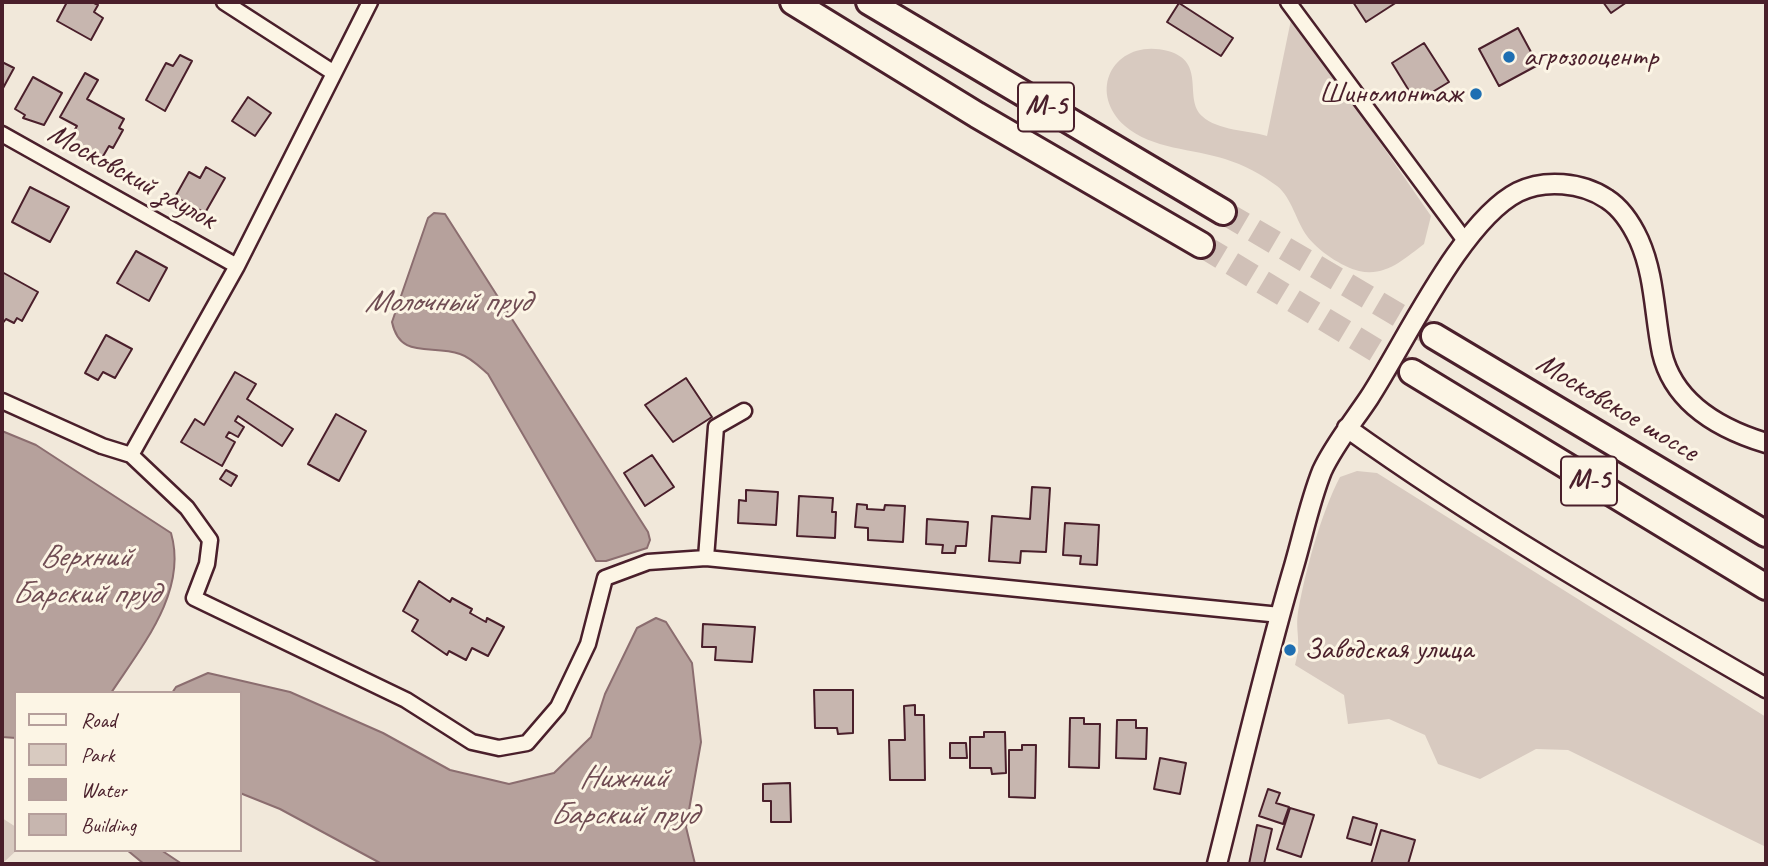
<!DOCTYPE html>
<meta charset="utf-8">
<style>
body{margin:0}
#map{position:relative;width:1768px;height:866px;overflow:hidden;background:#f1e8da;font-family:Caveat,sans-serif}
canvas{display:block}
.frame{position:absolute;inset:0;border:4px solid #4a1f2b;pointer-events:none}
.legend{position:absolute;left:14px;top:691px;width:228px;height:161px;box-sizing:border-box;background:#fcf5e5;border:2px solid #b59f9b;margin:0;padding:9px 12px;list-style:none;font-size:21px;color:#4a1f2b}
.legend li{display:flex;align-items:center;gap:14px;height:35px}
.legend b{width:35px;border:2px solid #b59f9b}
</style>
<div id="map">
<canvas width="1768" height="866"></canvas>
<div class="frame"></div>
<ul class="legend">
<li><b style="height:9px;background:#fcf5e5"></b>Road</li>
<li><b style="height:19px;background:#d8cac0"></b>Park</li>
<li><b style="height:19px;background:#b6a19c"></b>Water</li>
<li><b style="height:19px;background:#c7b6af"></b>Building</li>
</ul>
</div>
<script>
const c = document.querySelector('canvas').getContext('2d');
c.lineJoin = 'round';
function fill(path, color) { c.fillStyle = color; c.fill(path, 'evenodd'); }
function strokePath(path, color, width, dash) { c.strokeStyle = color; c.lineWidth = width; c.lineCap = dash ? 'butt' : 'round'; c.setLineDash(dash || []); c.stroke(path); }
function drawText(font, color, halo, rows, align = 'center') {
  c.font = font + ' Caveat,sans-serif'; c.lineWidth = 6; c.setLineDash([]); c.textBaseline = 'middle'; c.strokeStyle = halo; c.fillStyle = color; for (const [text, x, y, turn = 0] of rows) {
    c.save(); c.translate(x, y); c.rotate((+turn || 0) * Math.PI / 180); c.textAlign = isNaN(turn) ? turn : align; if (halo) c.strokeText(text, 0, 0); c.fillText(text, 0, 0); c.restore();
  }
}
const green = new Path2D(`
 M 1292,15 L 1431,216 L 1424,244 C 1404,259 1386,277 1359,271 C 1342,267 1317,250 1307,236 C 1296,221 1292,198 1277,186 C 1261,174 1244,165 1225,159 C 1194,149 1151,149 1125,126 C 1085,90 1116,37 1168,51 C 1207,62 1183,98 1202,116 C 1218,131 1248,130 1267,136 Z
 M 1357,471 L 1377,473 L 1766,717 L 1766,847 L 1568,750 L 1536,749 L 1480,779 L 1438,764 L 1425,735 L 1389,719 L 1348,724 L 1344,695 L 1295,665 C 1302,641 1295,632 1298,612 C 1305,572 1321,513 1340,477 Z
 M 2,818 L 16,827 L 17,850 L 4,862 Z`);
const water = new Path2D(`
 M 434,213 L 445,214 L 648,532 L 650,540 L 647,548 L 606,561 L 596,561 L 488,374 C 480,367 470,357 460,354 C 431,344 400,360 392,322 L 428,218 Z
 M 2,431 L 36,445 L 171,533 C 188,591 142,646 111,693 L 16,693 L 16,738 L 2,737 Z
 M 656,618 L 666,622 L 692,663 L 701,742 L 686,827 L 695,864 L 382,864 L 280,809 L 240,793 L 240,693 L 172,693 L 176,687 L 208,673 L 290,692 L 383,733 L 450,770 L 509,784 L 554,773 L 591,737 L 605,694 L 637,628 Z
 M 127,850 L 161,850 L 182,864 L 144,864 Z`);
const building = new Path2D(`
 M 67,2 L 92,2 L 98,5 L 94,12 L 103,18 L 91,40 L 57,21 Z
 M 1353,2 L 1397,2 L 1366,22 Z
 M 1603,2 L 1627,2 L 1611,13 Z
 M 1179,3 L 1233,38 L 1221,56 L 1167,22 Z
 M 1518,28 L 1538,65 L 1499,86 L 1479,49 Z
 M 1424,43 L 1449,82 L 1416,102 L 1392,63 Z
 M 180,55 L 192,61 L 165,111 L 146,100 L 166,63 L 173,66 Z
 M 2,62 L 14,68 L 2,90 Z
 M 85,73 L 98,80 L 87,99 L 124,119 L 119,128 L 123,130 L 113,148 L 109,146 L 102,158 L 69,140 L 77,126 L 60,117 Z
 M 33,77 L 62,93 L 44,125 L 23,118 L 25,115 L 15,109 Z
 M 248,97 L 271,113 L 255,136 L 232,121 Z
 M 206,167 L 225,178 L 205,213 L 175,197 L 189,172 L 200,178 Z
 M 30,187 L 69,207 L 50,242 L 12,222 Z
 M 136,251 L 167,268 L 149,301 L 117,283 Z
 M 2,272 L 38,292 L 22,321 L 17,318 L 14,323 L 6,319 L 2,324 Z
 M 106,335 L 132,349 L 115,378 L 103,372 L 98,380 L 85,373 Z
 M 235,372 L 256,384 L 247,399 L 293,429 L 282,446 L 238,416 L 235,421 L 244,427 L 238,437 L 229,432 L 226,437 L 235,442 L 222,466 L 181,442 L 195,419 L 204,425 Z
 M 686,378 L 712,417 L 673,442 L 645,405 Z
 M 336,414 L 366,431 L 339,481 L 308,464 Z
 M 652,455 L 674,487 L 645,506 L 624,473 Z
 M 226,470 L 237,476 L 231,486 L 220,479 Z
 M 1032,487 L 1050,488 L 1046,552 L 1021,551 L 1020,563 L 989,561 L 992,516 L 1030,519 Z
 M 746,490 L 778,492 L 776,525 L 738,523 L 739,500 L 746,501 Z
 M 799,496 L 833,498 L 832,512 L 836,512 L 835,538 L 797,536 Z
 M 857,504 L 867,505 L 867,509 L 884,510 L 885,505 L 905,506 L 903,542 L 868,540 L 868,528 L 855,527 Z
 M 927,519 L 968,522 L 966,546 L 956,546 L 955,553 L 942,553 L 943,545 L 926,544 Z
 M 1065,523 L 1099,525 L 1097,565 L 1080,564 L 1081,556 L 1063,555 Z
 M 419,581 L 450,602 L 452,598 L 472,609 L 470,613 L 486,622 L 487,618 L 504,627 L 488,656 L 472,648 L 466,660 L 449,651 L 447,655 L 412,631 L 418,620 L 403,611 Z
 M 703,624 L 755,627 L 752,662 L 715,660 L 716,647 L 702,647 Z
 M 814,690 L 853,690 L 853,733 L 838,734 L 837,728 L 815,728 Z
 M 915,705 L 915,715 L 924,715 L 925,780 L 890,780 L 889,740 L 905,740 L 904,706 Z
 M 1070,718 L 1084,718 L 1084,724 L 1100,724 L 1099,768 L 1069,767 Z
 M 1117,720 L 1136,720 L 1136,728 L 1147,728 L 1146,759 L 1116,758 Z
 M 984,732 L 1005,732 L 1006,773 L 992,774 L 991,768 L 970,768 L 970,737 L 984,737 Z
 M 950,743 L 966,743 L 967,758 L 950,758 Z
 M 1022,745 L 1036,745 L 1035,798 L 1009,797 L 1009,750 L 1022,750 Z
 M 1160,758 L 1186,763 L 1180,794 L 1154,789 Z
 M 790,783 L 791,822 L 771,822 L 771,801 L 763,801 L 763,784 Z
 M 1268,789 L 1280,793 L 1276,803 L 1289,807 L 1283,824 L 1259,816 Z
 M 1290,808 L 1314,815 L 1301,857 L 1277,849 Z
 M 1353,817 L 1377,824 L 1371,845 L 1347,838 Z
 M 1257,825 L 1272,829 L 1264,864 L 1249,864 Z
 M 1381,830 L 1415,840 L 1408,864 L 1371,864 Z`);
const trunkTunnel = new Path2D(`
 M 1223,212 L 1434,336
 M 1201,245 L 1412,372`);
const minor = new Path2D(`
 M 224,2 L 334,73
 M 370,2 L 237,266 L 131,455 L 187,508 L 210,540 L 207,564 L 194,598 L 406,700 L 472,742 L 499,748 L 527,743 L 558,707 L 588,644 L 605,578 L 648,562 L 706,558 L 1280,615
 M 1288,2 L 1466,242
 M 2,134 L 237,266
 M 2,401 L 102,446 L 131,455
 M 706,558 L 716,427 L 744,411`);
const tertiary = new Path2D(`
 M 1347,428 C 1481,524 1624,606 1766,688
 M 1217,864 C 1242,765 1265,664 1294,566 C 1303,535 1310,501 1322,471 C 1334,445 1353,422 1369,398 C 1405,343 1461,221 1518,192 C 1544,179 1582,182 1607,199 C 1621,208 1632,225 1639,240 C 1655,276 1654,314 1662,353 C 1674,404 1720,429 1766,443`);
const trunk = new Path2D(`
 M 793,2 L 977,115 L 1201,245
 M 869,2 L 1223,212
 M 1434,336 L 1766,534
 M 1412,372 L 1766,587`);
const markers = [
 [1509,57,7,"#1f6fb2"],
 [1476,94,7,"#1f6fb2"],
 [1290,650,7,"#1f6fb2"]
];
const shields = [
 [1046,107,56],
 [1589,481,56]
];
const shieldNames = [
 ["М-5",1046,107],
 ["М-5",1589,481]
];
const poiNames = [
 ["агрозооцентр",1523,57],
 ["Шиномонтаж",1462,94,"right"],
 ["Заводская улица",1304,650]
];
const streetNames = [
 ["Московский заулок",132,177,29],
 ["Московское шоссе",1617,408,31]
];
const waterNames = [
 ["Молочный пруд",447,303],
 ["Верхний",85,558],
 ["Барский пруд",85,595],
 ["Нижний",623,779],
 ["Барский пруд",623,816]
];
fill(green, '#d8cac0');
fill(water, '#b6a19c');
strokePath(water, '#8b6d6f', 2);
fill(building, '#c7b6af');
strokePath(building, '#4a1f2b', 2);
strokePath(trunkTunnel, '#d0c0b7', 24, [24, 12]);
strokePath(minor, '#4a1f2b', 19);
strokePath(tertiary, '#4a1f2b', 23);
strokePath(trunk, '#4a1f2b', 30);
strokePath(minor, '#fcf5e5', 14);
strokePath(tertiary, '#fcf5e5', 18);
strokePath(trunk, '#fcf5e5', 24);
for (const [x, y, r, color] of markers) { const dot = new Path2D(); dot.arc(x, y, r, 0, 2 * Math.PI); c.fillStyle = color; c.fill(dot); strokePath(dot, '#fcf5e5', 2.5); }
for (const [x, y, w] of shields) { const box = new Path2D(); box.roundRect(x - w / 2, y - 24.5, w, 49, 5); c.fillStyle = '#fcf5e5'; c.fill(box); strokePath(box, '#4a1f2b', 2); }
drawText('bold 28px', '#4a1f2b', null, shieldNames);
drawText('30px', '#4a1f2b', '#fcf5e5', poiNames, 'left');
drawText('30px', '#4a1f2b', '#fcf5e5', streetNames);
drawText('italic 32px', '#704c53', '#fcf5e5', waterNames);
</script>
